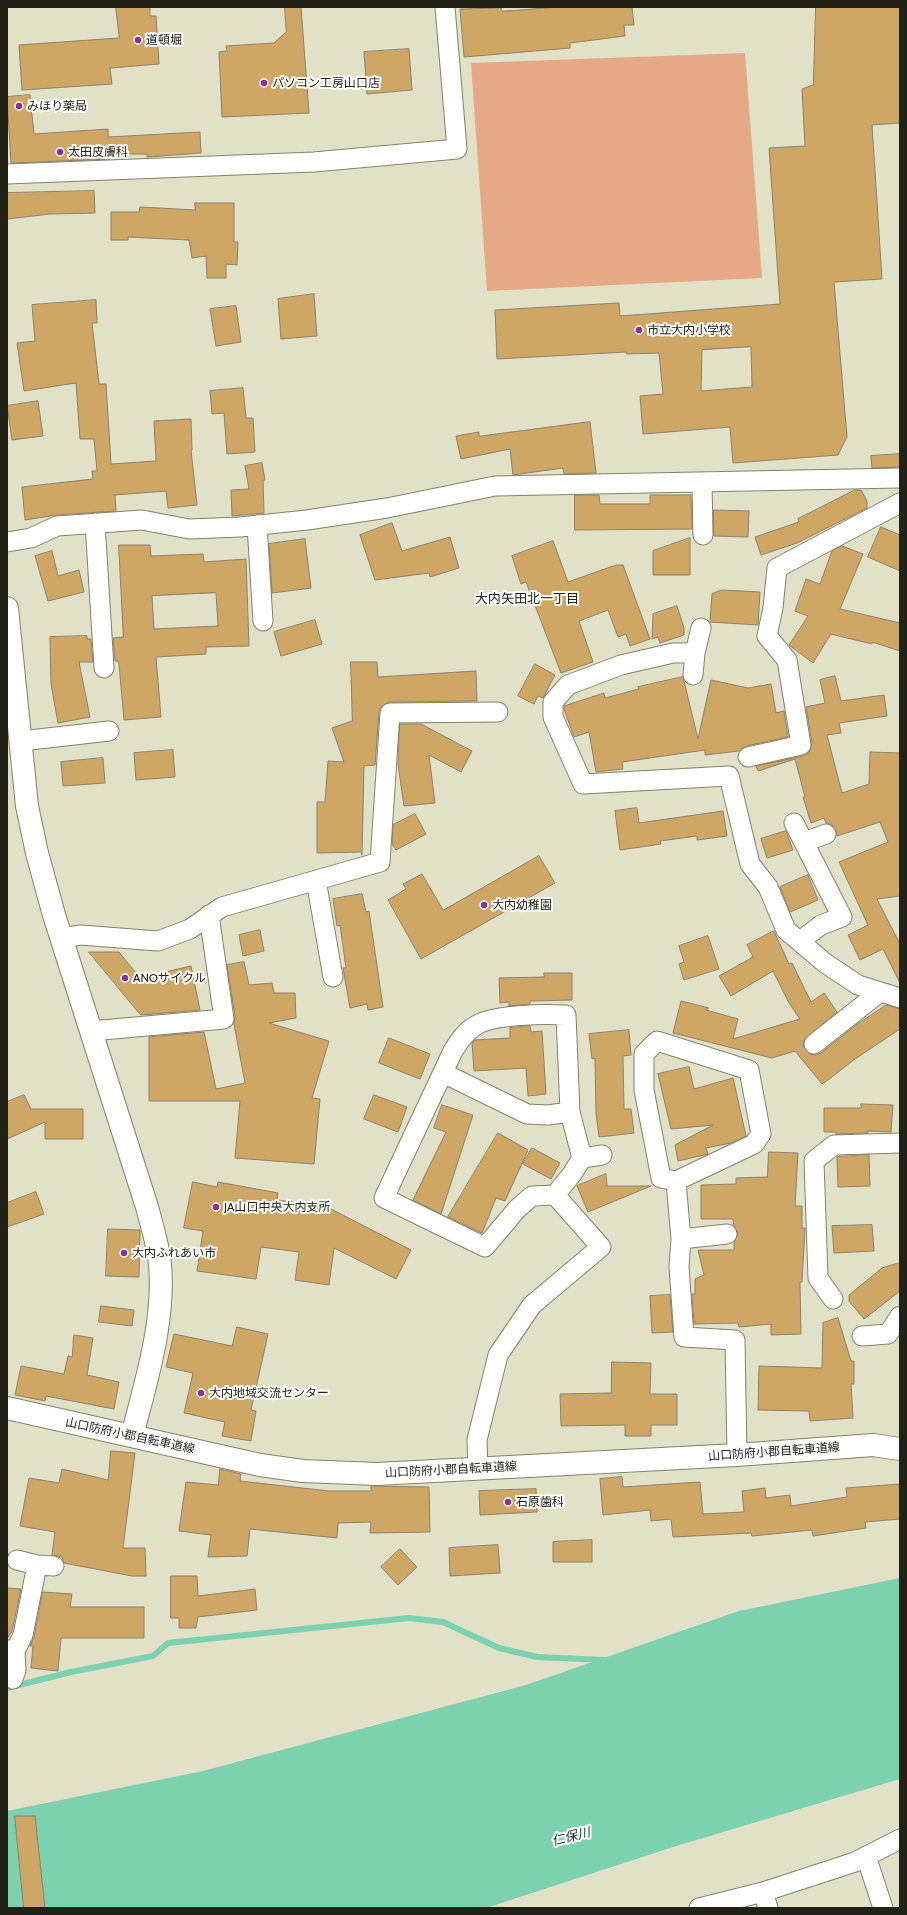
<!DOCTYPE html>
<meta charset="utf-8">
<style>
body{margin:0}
#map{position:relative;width:907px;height:1915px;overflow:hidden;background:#e0e1c6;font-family:Cabin,sans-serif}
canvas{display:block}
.frame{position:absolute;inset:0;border:8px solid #212117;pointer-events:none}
</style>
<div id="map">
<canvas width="907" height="1915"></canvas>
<div class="frame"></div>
</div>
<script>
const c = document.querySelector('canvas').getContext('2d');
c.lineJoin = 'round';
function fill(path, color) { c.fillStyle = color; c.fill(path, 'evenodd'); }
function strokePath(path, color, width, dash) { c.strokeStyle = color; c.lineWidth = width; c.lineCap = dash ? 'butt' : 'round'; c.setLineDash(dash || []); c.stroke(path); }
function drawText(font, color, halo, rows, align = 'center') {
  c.font = font + ' Cabin,"Noto Sans JP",sans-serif'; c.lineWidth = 4; c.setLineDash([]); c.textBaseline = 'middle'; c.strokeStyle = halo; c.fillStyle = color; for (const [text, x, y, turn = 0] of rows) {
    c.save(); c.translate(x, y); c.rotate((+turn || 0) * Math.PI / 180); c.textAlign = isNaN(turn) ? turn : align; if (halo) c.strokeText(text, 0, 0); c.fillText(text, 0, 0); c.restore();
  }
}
const green = new Path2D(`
 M 745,53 L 762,278 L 487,291 L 471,63 Z`);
const water = new Path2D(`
 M 900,1578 L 900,1779 L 673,1847 L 486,1908 L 7,1908 L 7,1811 L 203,1771 L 526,1685 L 739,1611 Z`);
const stream = new Path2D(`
 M 7,1688 L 71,1672 L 153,1656 L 168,1643 L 409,1618 L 443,1622 L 499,1648 L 537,1657 L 604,1660`);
const building = new Path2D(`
 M 116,7 L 150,7 L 150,16 L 156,16 L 159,64 L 110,68 L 112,84 L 22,90 L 19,45 L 119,38 Z
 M 285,7 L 301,7 L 309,113 L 222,117 L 219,52 L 227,51 L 226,46 L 274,43 L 286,32 Z
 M 559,7 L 632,7 L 634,25 L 624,25 L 625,36 L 570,43 L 570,48 L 464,57 L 460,9 L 501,8 L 502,11 Z
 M 816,7 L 900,7 L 900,123 L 872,125 L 882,279 L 834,282 L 847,437 L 838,455 L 733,463 L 730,427 L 643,434 L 640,396 L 663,394 L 659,353 L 627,354 L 626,352 L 497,359 L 495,310 L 619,303 L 620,316 L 780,304 L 769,148 L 805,146 L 802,89 L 813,85 ZM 751,347 L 752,387 L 701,391 L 702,350 Z
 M 409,49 L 412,90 L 367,94 L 364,52 Z
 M 30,95 L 34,134 L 108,129 L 108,137 L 200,132 L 201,153 L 147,157 L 147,154 L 109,154 L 110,159 L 11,163 L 7,97 Z
 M 94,191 L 95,213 L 50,214 L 7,219 L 7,193 Z
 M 195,203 L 234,203 L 234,242 L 238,242 L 237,265 L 226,264 L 226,278 L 207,278 L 206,256 L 192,258 L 189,240 L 128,237 L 128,240 L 111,240 L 111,212 L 139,212 L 140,207 L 195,210 Z
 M 314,294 L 317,336 L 281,339 L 278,299 Z
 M 96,300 L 97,323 L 92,323 L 99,384 L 106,384 L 111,464 L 156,461 L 154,421 L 191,419 L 192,450 L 191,450 L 197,505 L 168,508 L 166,491 L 115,495 L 116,511 L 56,515 L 25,520 L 22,487 L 93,479 L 92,471 L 97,471 L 94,439 L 80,439 L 76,383 L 24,391 L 17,343 L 35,341 L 32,305 Z
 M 236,306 L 241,342 L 216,346 L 210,309 Z
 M 243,388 L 246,418 L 253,418 L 255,452 L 227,454 L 224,413 L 212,414 L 210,391 Z
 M 38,401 L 43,436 L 12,440 L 7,406 Z
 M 590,422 L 596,473 L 564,474 L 563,468 L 513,475 L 510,449 L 461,459 L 456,436 L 479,432 L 479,436 Z
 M 900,454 L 900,467 L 872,468 L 871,456 Z
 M 262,463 L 265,480 L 263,480 L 264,513 L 232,516 L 231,490 L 249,489 L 245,466 Z
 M 855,490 L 861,490 L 867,501 L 867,508 L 797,543 L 761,555 L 755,537 L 799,522 L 798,519 Z
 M 575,495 L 599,495 L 600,504 L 650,504 L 650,495 L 691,495 L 692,529 L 575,530 Z
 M 714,510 L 749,511 L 748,537 L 714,536 Z
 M 392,523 L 402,551 L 450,537 L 459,568 L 430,577 L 429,573 L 375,580 L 360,535 Z
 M 881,527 L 900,535 L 900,571 L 868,557 Z
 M 690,538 L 690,575 L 653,575 L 653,551 Z
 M 305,539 L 311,588 L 272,593 L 269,544 Z
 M 553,541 L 568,582 L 616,565 L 623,565 L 650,639 L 630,646 L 626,634 L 618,637 L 608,610 L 579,621 L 593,662 L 561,673 L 526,582 L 521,584 L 512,556 Z
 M 119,545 L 150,545 L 151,556 L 203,554 L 204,562 L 246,559 L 249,646 L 206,647 L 206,654 L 156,657 L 161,717 L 124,720 L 119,664 L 118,661 L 115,661 L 113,638 L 123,637 ZM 216,593 L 218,626 L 154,629 L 152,596 Z
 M 842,546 L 863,554 L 840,609 L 900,623 L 900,651 L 872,642 L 872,644 L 831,634 L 813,663 L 789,645 L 808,616 L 795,611 L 806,579 L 820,584 L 832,551 Z
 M 52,551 L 58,576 L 79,570 L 84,592 L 48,601 L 35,556 Z
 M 722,590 L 760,592 L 758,625 L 710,622 L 712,594 Z
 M 677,606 L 684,628 L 684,635 L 660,643 L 658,637 L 652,639 L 653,614 Z
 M 315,620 L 322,644 L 281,656 L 274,632 Z
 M 87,636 L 87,639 L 91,639 L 93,662 L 79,662 L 90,717 L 58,723 L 51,684 L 50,637 Z
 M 351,662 L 377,662 L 378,677 L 476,671 L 477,701 L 390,702 L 381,707 L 379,712 L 375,765 L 364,766 L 362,855 L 361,852 L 317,853 L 317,802 L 325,802 L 328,761 L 344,762 L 332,728 L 352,721 Z
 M 535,664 L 555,675 L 543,698 L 538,696 L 534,704 L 518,696 Z
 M 835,676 L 841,701 L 884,695 L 887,716 L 839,723 L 841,733 L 827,735 L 842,793 L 869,784 L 870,752 L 900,753 L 900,896 L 877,899 L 900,944 L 900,983 L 883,949 L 860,960 L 848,935 L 868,925 L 839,862 L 888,842 L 880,822 L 837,836 L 836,831 L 833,826 L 826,823 L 824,818 L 811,823 L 803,797 L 805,797 L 795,759 L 758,771 L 756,766 L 803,756 L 809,753 L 812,743 L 806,707 L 825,703 L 820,680 Z
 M 683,677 L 698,739 L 711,680 L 748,688 L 771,684 L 776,713 L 784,711 L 788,737 L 746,746 L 739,751 L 705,755 L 705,750 L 622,762 L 623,769 L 596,772 L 589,732 L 574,737 L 564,709 L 564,706 L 604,693 L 605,698 L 639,689 L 638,687 Z
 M 400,724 L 421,724 L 472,751 L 461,772 L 429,755 L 435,803 L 404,806 L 398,764 Z
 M 173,750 L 175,777 L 136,780 L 134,753 Z
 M 103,758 L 105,783 L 63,786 L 61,762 Z
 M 637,808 L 639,823 L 723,811 L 727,836 L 697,840 L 697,836 L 660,841 L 661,844 L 620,850 L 615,811 Z
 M 415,814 L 426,834 L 396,850 L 392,844 L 393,825 Z
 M 786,831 L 793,850 L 767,858 L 761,839 Z
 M 539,856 L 555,883 L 421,959 L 388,900 L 406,889 L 403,884 L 422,874 L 443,910 Z
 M 808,875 L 818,900 L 790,912 L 780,887 Z
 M 362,894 L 366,912 L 369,911 L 383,1007 L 368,1010 L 367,1004 L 350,1008 L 343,968 L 346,968 L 340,925 L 337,926 L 333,899 Z
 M 260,930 L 264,951 L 243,956 L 239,935 Z
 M 774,931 L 789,964 L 792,963 L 811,1002 L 824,993 L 837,1012 L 804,1040 L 803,1046 L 810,1054 L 815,1055 L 821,1053 L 856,1025 L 886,1005 L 900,1009 L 900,1029 L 855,1059 L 824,1083 L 824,1082 L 822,1084 L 795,1051 L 772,1058 L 673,1033 L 681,1001 L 709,1008 L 706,1010 L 738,1019 L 733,1039 L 800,1019 L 789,1003 L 773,971 L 731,996 L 719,976 L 753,957 L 747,945 Z
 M 708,936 L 719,969 L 684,980 L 679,964 L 684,962 L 679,946 Z
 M 89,952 L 119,952 L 140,978 L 191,966 L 200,1010 L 141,1015 Z
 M 244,962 L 249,985 L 272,983 L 274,993 L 295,993 L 296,1018 L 269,1023 L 329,1041 L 312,1098 L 320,1099 L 314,1164 L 235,1158 L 240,1101 L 149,1101 L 149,1037 L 204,1032 L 216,1089 L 245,1083 L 234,1024 L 235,1017 L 227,965 Z
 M 544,973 L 572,973 L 572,1000 L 530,1001 L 530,1004 L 509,1006 L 509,1002 L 500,1003 L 499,978 L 544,977 Z
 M 530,1026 L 531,1032 L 542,1031 L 546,1094 L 528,1096 L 526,1068 L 474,1071 L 472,1043 L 475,1040 L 510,1038 L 510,1028 Z
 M 629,1030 L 631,1055 L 623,1056 L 624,1109 L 631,1109 L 634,1133 L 599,1137 L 596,1113 L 595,1058 L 592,1059 L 589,1034 Z
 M 389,1038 L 430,1054 L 420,1079 L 379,1063 Z
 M 689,1067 L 694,1089 L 733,1078 L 746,1136 L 731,1143 L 706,1148 L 708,1154 L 704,1155 L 678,1161 L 675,1145 L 713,1125 L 671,1129 L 658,1074 Z
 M 24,1095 L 31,1109 L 83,1109 L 83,1139 L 45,1139 L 45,1122 L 7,1139 L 7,1102 Z
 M 374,1095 L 407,1107 L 398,1132 L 364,1119 Z
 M 861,1104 L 893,1105 L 891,1132 L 868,1131 L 868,1133 L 836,1134 L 836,1132 L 824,1132 L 824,1108 L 861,1108 Z
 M 442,1105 L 473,1115 L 441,1214 L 413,1200 L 446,1132 L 434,1128 Z
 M 498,1133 L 528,1150 L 505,1201 L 496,1198 L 482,1233 L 448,1217 Z
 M 532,1148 L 560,1163 L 551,1179 L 523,1164 Z
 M 769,1152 L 798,1153 L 795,1206 L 802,1206 L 802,1228 L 805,1228 L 802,1282 L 800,1282 L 801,1334 L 771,1335 L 771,1324 L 739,1327 L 738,1323 L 694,1324 L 692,1294 L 695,1294 L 695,1279 L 704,1275 L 698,1250 L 734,1250 L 734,1243 L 738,1233 L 734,1226 L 733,1219 L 701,1219 L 701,1185 L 736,1184 L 736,1178 L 767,1177 Z
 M 869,1155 L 870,1186 L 838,1187 L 837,1157 Z
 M 606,1174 L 607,1186 L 651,1186 L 588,1212 L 577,1186 Z
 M 193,1182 L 217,1187 L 218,1182 L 278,1193 L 277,1200 L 325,1206 L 411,1250 L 396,1279 L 334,1248 L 329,1285 L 295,1280 L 299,1252 L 261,1247 L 256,1279 L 197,1271 L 203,1231 L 184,1228 Z
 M 36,1192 L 44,1214 L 7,1227 L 7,1203 Z
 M 872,1225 L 874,1251 L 834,1253 L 832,1226 Z
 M 108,1229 L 140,1230 L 139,1277 L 106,1276 Z
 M 900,1263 L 900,1291 L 864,1319 L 849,1301 L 849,1295 L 882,1268 Z
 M 670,1295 L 673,1332 L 652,1333 L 650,1296 Z
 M 101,1306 L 134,1310 L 132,1326 L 99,1322 Z
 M 838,1318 L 851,1361 L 854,1361 L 854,1384 L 851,1384 L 853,1418 L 810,1421 L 809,1411 L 758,1410 L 759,1366 L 822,1368 L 823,1323 Z
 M 237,1327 L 268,1334 L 251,1410 L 256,1411 L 251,1441 L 222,1436 L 225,1422 L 184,1413 L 193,1373 L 166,1367 L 174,1334 L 232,1346 Z
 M 74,1335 L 93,1338 L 87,1375 L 119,1382 L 114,1409 L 46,1396 L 45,1401 L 15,1395 L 21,1366 L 64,1374 L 68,1356 L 72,1357 Z
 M 612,1362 L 651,1363 L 650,1394 L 677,1394 L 677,1425 L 651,1425 L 651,1436 L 625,1436 L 625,1425 L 561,1426 L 560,1394 L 611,1393 Z
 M 111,1451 L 135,1453 L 123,1548 L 145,1548 L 146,1576 L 132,1576 L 64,1563 L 62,1557 L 52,1555 L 55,1532 L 20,1526 L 29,1478 L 59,1483 L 62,1469 L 108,1480 Z
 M 220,1469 L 241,1474 L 240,1481 L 329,1491 L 371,1491 L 371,1486 L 429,1487 L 430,1532 L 370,1533 L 371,1522 L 338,1523 L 337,1538 L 250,1529 L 247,1556 L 208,1557 L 211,1535 L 179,1531 L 186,1482 L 218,1485 Z
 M 622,1477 L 623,1487 L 700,1482 L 703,1514 L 744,1512 L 742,1491 L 765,1488 L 766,1498 L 790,1495 L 791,1506 L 847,1497 L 846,1488 L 900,1484 L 900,1519 L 865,1522 L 866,1528 L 813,1536 L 812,1530 L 752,1536 L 751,1533 L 673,1537 L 671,1519 L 651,1521 L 650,1510 L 603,1515 L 600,1479 Z
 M 536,1489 L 537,1512 L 480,1515 L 479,1491 Z
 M 592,1540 L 592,1562 L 553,1562 L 553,1542 Z
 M 498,1545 L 500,1573 L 450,1576 L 449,1548 Z
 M 400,1549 L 417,1567 L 398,1585 L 381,1567 Z
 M 171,1576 L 197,1576 L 198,1596 L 255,1589 L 257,1610 L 198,1617 L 196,1628 L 179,1628 L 179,1618 L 171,1618 Z
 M 7,1588 L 21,1589 L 12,1631 L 7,1639 Z
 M 43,1592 L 72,1594 L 70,1607 L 144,1607 L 144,1638 L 61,1638 L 58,1671 L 31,1668 L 33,1646 L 30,1646 L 34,1637 Z
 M 15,1816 L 35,1816 L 45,1908 L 24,1908 Z`);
const street = new Path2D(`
 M 7,174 L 314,162 L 457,149 L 445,7
 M 702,483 L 703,535
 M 95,523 L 104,668
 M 257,525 L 263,621
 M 7,542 L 31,538 L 57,526 L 142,520 L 189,529 L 240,527 L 307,520 L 387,508 L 495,486 L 900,478
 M 701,628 L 695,653 L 673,653 L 621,665 L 568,685 L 553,702 L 553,717 L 583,784 L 729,776 L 750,864 L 768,887 L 786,930 L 825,963 L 858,985 L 900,998
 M 693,675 L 695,653
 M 21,741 L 109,731
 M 748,757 L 801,745 L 787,660 L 767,636 L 773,608 L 777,568 L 900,503
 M 794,823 L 842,917 L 821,925 L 800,941
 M 804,842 L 826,834
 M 316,880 L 333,977
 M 61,938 L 81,935 L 158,941 L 190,929 L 222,907 L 380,862 L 390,713 L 498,712
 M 91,1031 L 224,1019 L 209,915
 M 814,1044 L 880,992
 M 443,1073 L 527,1114 L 548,1115 L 570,1112
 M 582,1158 L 602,1155
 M 676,1181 L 661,1178 L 644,1090 L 644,1054 L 657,1041 L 749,1070 L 761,1134 L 754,1144 L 676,1181 L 681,1239 L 679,1267 L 684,1337 L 735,1340 L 737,1455
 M 681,1239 L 727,1234
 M 833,1299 L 818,1278 L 814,1161 L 834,1145 L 900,1143
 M 862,1336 L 888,1334 L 900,1316
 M 478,1468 L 477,1440 L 498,1355 L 532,1305 L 601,1247 L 555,1195 L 572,1174 L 582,1158 L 570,1112 L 566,1015 C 546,1014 492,1014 475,1026 C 465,1032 459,1041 453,1051 L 384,1198 L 485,1247 L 517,1209 L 532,1196 L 555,1195
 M 37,1565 L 54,1566
 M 7,1650 L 15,1651 L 23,1635 L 37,1565 L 17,1560
 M 13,1679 L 16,1670 L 15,1651
 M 866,1856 L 883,1908
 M 763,1892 L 768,1908
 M 699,1908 L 763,1892 L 855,1862 L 900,1839`);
const secondary = new Path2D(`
 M 7,608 L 27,806 L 37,853 L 54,915 L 147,1207 C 152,1226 158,1245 160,1264 C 165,1322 146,1381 132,1436
 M 7,1408 L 260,1465 L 303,1471 L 377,1474 L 737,1455 L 873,1445 L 900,1449`);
const markers = [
 [138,40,4,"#902e96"],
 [264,83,4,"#902e96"],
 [19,106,4,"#902e96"],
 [60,152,4,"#902e96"],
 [639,330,4,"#902e96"],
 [484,905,4,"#902e96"],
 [125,978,4,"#902e96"],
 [216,1207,4,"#902e96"],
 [124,1253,4,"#902e96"],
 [201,1393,4,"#902e96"],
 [508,1502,4,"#902e96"]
];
const poiNames = [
 ["道頓堀",146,40],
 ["パソコン工房山口店",272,83],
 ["みほり薬局",27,106],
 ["太田皮膚科",68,152],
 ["市立大内小学校",647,330],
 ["大内幼稚園",492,905],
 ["ANOサイクル",133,978],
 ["JA山口中央大内支所",224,1207],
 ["大内ふれあい市",132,1253],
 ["大内地域交流センター",209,1393],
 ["石原歯科",516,1502]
];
const streetNames = [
 ["山口防府小郡自転車道線",130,1436,12],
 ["山口防府小郡自転車道線",774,1452,-4],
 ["山口防府小郡自転車道線",451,1470,-3]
];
const neighbourhoodNames = [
 ["大内矢田北一丁目",527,599]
];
const waterNames = [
 ["仁保川",571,1837,-14]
];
fill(green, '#e5a986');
fill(water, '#7cd1af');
strokePath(stream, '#7cd1af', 6);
fill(building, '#cea764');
strokePath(building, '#8e806a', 1);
strokePath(street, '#82836a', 21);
strokePath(secondary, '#82836a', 24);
strokePath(street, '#fff', 19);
strokePath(secondary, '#fff', 22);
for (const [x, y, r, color] of markers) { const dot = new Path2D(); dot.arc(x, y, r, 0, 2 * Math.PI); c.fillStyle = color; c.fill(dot); strokePath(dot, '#fff', 1.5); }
drawText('12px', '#212117', '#fff', poiNames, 'left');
drawText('12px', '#212117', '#fff', streetNames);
drawText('13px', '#212117', '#fff', neighbourhoodNames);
drawText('italic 13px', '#093124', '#fff', waterNames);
</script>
